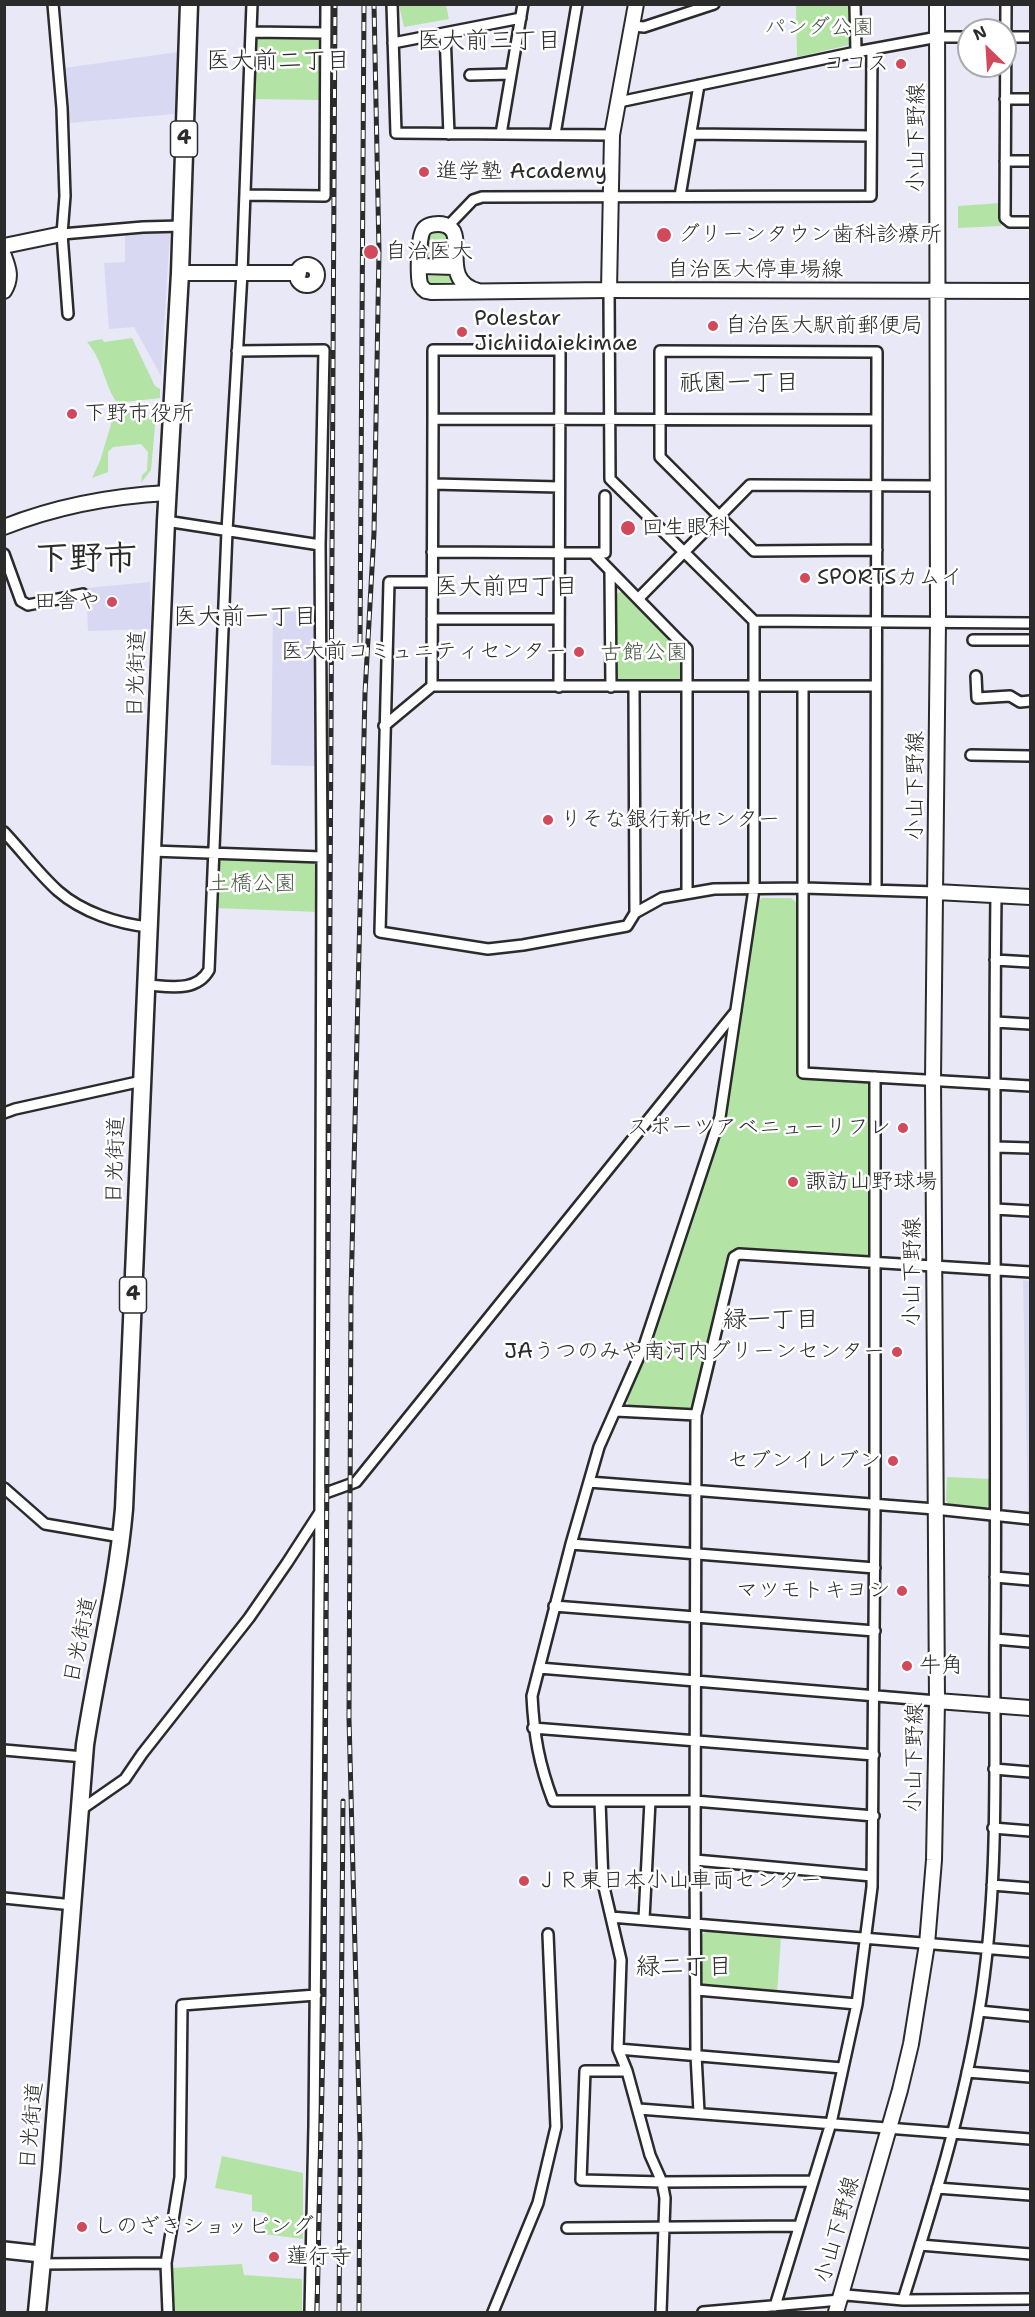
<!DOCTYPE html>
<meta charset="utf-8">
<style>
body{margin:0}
#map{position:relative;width:1035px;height:2317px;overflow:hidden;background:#e8e8f7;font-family:"Shantell Sans",sans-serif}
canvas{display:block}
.frame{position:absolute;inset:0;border:6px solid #2b2b2b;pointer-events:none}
.north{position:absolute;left:957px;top:18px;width:60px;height:60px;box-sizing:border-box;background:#fff;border:2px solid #aaa;border-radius:50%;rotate:335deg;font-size:16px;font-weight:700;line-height:24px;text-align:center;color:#2b2b2b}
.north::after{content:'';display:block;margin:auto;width:21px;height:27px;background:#d1495b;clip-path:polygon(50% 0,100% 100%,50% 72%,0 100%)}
</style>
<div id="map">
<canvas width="1035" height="2317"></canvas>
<div class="frame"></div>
<div class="north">N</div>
</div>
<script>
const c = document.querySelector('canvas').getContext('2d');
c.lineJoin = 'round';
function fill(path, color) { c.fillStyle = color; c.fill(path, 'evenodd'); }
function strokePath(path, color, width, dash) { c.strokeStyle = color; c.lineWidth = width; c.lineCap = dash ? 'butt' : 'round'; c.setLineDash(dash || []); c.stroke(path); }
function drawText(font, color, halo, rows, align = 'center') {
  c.font = font + ' "Shantell Sans","Klee One",sans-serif'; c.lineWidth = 5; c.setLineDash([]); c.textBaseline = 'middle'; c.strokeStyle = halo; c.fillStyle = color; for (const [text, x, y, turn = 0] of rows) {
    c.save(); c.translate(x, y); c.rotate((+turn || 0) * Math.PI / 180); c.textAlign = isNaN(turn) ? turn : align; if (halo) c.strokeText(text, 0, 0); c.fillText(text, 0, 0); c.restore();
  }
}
const built = new Path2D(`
 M 178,52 L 175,114 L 68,123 L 64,68 Z
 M 125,232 L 170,232 L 161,376 L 134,327 L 109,329 L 104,263 L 125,262 Z
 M 150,582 L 151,629 L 88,631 L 86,588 Z
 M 273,611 L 317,612 L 316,766 L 271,765 Z
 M 1023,1280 L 1030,1281 L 1030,1513 L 1028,1513 Z`);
const green = new Path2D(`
 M 399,5 L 446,5 L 449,19 L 404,27 Z
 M 796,5 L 851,5 L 851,40 L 849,45 L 797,57 Z
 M 315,36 L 321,42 L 321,100 L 253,99 L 255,42 L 261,37 Z
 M 1001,203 L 1001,226 L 958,228 L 958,206 Z
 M426 242a12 12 0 1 1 24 0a12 12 0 1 1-24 0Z
 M 450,275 L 454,282 L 453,285 L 432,286 L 427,278 L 429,276 Z
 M 132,338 L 155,386 L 160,389 L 160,398 L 117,403 C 103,382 104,362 87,342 L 102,339 L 104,342 Z
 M 115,411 L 156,416 L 151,470 L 141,483 L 142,475 L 147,471 L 148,452 L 141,444 L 113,447 L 108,452 L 108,472 L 92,478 L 100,461 Z
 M 623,591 L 683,651 L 683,678 L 678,683 L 621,682 L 616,677 L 615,594 Z
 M 223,858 L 315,861 L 320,866 L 319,912 L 215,908 L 218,863 Z
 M 762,898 L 791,898 L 797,903 L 798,1077 L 866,1081 L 871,1087 L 870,1253 L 865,1258 L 732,1249 L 693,1405 L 687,1410 L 629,1406 L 626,1399 L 649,1345 L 724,1118 L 757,903 Z
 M 947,1477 L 992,1479 L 990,1504 L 984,1510 L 951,1507 L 946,1501 Z
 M 707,1930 L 781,1937 L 777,1993 L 706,1987 L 701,1982 L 701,1936 Z
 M 222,2156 L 303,2173 L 303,2239 L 264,2234 L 267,2213 L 252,2211 L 252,2195 L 215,2188 Z
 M 242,2264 L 244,2275 L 302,2279 L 302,2312 L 173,2312 L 171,2268 Z`);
const street = new Path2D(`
 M 53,4 L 62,108 L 65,196 L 62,234 L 68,314
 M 392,4 L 396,133 L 612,135
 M 855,4 L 856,52
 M 1006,4 L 1005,218 L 1010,222 L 1030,222
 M 632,26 L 644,27 L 714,4
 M 251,32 L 326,33
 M 445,33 L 449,134
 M 1005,37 L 1030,37
 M 393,43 L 521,18
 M 470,75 L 511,74
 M 1005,99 L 1030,99
 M 619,102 L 856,52 L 938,37 L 969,37
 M 501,134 L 523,4
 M 555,134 L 577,4
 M 691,134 L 871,136
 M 1005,161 L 1030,161
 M 245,195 L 325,196 L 326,4
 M 680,196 L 699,85
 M 448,226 L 473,200 L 482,197 L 871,196 L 872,50
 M 62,234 L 143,227 L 182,226
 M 609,290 L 610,479 L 754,621 L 1030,623
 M 237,351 L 324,350 L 320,545 L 322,857 L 320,1495
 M 433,419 L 433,350 L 560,350 L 559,687
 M 433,484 L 559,487
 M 166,521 L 320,545
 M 432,552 L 605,553 L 605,496
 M 593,553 L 687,649 L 687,893
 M 4,554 L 21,601 L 28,605 L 83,594
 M 610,571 L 611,687
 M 432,582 L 389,582 L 380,932 L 488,949 L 523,945 L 627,926 L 635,913 L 662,898 L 714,889 L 804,888 L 936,892
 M 638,599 L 750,485 L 936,486
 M 432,619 L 559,619
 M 754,621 L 754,889 L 720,1117 L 645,1343 L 599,1447 L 571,1544 L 532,1696 C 534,1736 539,1764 553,1801 L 695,1801 L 874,1816
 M 973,640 L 1030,640
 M 976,676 L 977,698 L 1010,696 L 1020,702 L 1030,701
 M 432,686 L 433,419 L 877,420
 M 634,687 L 635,913
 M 803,687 L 803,1073 L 1030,1086
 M 384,726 L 432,686 L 876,686
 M 971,755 L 1030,756
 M 4,832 C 22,851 39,874 58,891 C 82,912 118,924 149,927
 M 152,851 L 322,857
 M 876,889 C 876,710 877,531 877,352 L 660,351 L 660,457 L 754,551 L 877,550
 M 995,960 L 1030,962
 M 146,985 C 168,986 196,993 209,970 L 227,531 L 242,273 L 252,4
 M 995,1022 L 1030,1024
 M 4,1113 L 15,1109 L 142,1081
 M 996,1147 L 1030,1148
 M 995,1209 L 1030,1211
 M 616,1411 L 696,1415
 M 589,1482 L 935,1509 L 1030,1519
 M 4,1488 L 45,1524 L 121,1537
 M 571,1544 L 875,1568
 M 995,1577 L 1030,1580
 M 554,1606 L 875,1631
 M 995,1639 L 1030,1642
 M 539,1668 L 937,1701
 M 533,1728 L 874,1755
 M 4,1750 L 84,1757
 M 994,1769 L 1030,1772
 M 600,1801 L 603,1883 L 621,1960 L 618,2049 L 627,2071 L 650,2155 L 662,2182 L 665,2198 L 661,2312
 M 79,1811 L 125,1779 L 142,1754 L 249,1618 L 287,1563 L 320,1512 L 320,1495 L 356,1482 L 736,1011
 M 993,1828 L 1030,1831
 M 695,1860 L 872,1876
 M 992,1885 L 1030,1888
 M 4,1898 L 73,1905
 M 611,1917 L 1030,1952
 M 644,1919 L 650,1801
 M 697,1990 L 857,2004
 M 979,2011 L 1030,2016
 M 618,2049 L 842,2068
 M 627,2071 L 585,2071 L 581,2180 L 662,2182 L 813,2181
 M 967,2072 L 1030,2077
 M 639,2109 L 1030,2139
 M 699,2112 L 696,2055 L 695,1860 L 696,1415 L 734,1257 L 739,1254 L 1030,1272
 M 937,2188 L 1030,2195
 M 567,2228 L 799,2226
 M 920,2245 L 1030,2254
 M 40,2264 L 166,2263
 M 903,2300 C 933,2205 963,2109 979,2011 C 1000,1887 994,1760 995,1635 C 997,1388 993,1142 996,895
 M 775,2306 L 831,2123 L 857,2004 L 872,1887 L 875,1505 L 875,1077
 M 168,2312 L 166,2263 L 180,2177 L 182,2005 L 316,1995
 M 310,2312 L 314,2126 L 320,1514
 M 493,2312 L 538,2203 L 556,2127 L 548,1934
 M 703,2312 L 840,2300 L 846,2295 L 903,2300 L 1030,2299`);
const secondary = new Path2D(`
 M 4,246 L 62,234
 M 4,256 C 9,269 12,278 4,291
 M297 275a10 10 0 1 1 20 0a10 10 0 1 1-20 0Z
 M 420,266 L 455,267
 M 180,273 L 299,273
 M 609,290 L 612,135 L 636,4
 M 478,291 C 437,280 470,232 445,225 C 439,223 428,224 424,229 C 418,236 418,276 420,284 C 422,288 423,289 426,291 L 431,292 L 609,290 L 1030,291
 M 4,527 C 57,506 111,496 168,493
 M 936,892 L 1030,897
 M 937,1701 L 1030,1708
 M 836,2312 L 900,2090 L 911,2044 L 927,1944 L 934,1860 L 937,1701 L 933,1079 L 938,622 L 937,4`);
const primary = new Path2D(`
 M 4,2250 L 41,2254`);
const highway = new Path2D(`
 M 37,2312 L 51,2170 L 85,1745 C 97,1666 117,1589 124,1509 L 166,521 L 180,273 L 189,4`);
const rail = new Path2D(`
 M 360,643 L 364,4
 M 317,2312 L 324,1996 L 335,4
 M 339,2312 L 343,1801
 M 359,2312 L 360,2141 L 349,1718 L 351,1295 L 365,693 L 374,533 L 379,252 L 374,4`);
const markers = [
 [901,64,6,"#d1495b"],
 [424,172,6,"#d1495b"],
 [664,235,8,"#d1495b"],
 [371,252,8,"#d1495b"],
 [713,326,6,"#d1495b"],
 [462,332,6,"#d1495b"],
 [72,414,6,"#d1495b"],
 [628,528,8,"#d1495b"],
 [805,578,6,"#d1495b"],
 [112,602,6,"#d1495b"],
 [579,652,6,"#d1495b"],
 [548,820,6,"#d1495b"],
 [903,1128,6,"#d1495b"],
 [793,1182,6,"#d1495b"],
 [897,1352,6,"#d1495b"],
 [893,1461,6,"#d1495b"],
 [902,1591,6,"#d1495b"],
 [907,1666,6,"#d1495b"],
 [524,1881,6,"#d1495b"],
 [82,2227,6,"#d1495b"],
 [274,2257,6,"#d1495b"]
];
const shields = [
 [184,139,27],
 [133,1295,27]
];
const shieldNames = [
 ["4",184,139],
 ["4",133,1295]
];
const parkNames = [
 ["パンダ公園",819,28],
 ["古館公園",644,653],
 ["土橋公園",252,884]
];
const poiNames = [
 ["ココス",889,64,"right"],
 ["進学塾 Academy",436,172],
 ["グリーンタウン歯科診療所",678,235],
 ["自治医大",385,252],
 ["Polestar",474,319],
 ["Jichiidaiekimae",474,344],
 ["自治医大駅前郵便局",725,326],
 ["下野市役所",84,414],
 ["回生眼科",642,528],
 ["SPORTSカムイ",817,578],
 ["田舎や",100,602,"right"],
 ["医大前コミュニティセンター",567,652,"right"],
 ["りそな銀行新センター",560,820],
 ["スポーツアベニューリフレ",891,1128,"right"],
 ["諏訪山野球場",805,1182],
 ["JAうつのみや南河内グリーンセンター",885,1352,"right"],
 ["セブンイレブン",881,1461,"right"],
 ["マツモトキヨシ",890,1591,"right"],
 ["牛角",919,1666],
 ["ＪＲ東日本小山車両センター",536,1881],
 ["しのざきショッピング",94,2227],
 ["蓮行寺",286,2257]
];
const streetNames = [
 ["小山下野線",917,138,-90],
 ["自治医大停車場線",755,270],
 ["日光街道",137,674,-88],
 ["小山下野線",916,786,-90],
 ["日光街道",116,1160,-88],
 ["小山下野線",913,1272,-90],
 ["日光街道",81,1640,-78],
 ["小山下野線",915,1758,-89],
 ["日光街道",32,2126,-85],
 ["小山下野線",838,2230,-74]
];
const neighbourhoodNames = [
 ["医大前三丁目",489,42],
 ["医大前二丁目",278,62],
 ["祇園一丁目",739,384],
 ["医大前四丁目",506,588],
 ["医大前一丁目",245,618],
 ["緑一丁目",771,1321],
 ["緑二丁目",684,1968]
];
const townNames = [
 ["下野市",86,560]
];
fill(built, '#d8d8f2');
fill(green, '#b3e4a5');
strokePath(street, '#2b2b2b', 14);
strokePath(secondary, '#2b2b2b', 18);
strokePath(primary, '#2b2b2b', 20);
strokePath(highway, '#2b2b2b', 21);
strokePath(street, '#fff', 9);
strokePath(secondary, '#fff', 14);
strokePath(primary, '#fff', 15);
strokePath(highway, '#fff', 16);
strokePath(rail, '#2b2b2b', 5);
strokePath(rail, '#fff', 3, [9]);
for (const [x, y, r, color] of markers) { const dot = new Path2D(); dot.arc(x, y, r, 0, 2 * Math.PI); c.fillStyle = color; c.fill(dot); strokePath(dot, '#fff', 2); }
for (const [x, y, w] of shields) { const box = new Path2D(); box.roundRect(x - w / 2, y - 18, w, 36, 4.5); c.fillStyle = '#fff'; c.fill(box); strokePath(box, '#2b2b2b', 1.5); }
drawText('bold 21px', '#2b2b2b', null, shieldNames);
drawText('22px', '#4d594a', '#fff', parkNames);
drawText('22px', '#2b2b2b', '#fff', poiNames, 'left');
drawText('22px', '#2b2b2b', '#fff', streetNames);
drawText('24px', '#2b2b2b', '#fff', neighbourhoodNames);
drawText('bold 34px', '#2b2b2b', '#fff', townNames);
</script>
